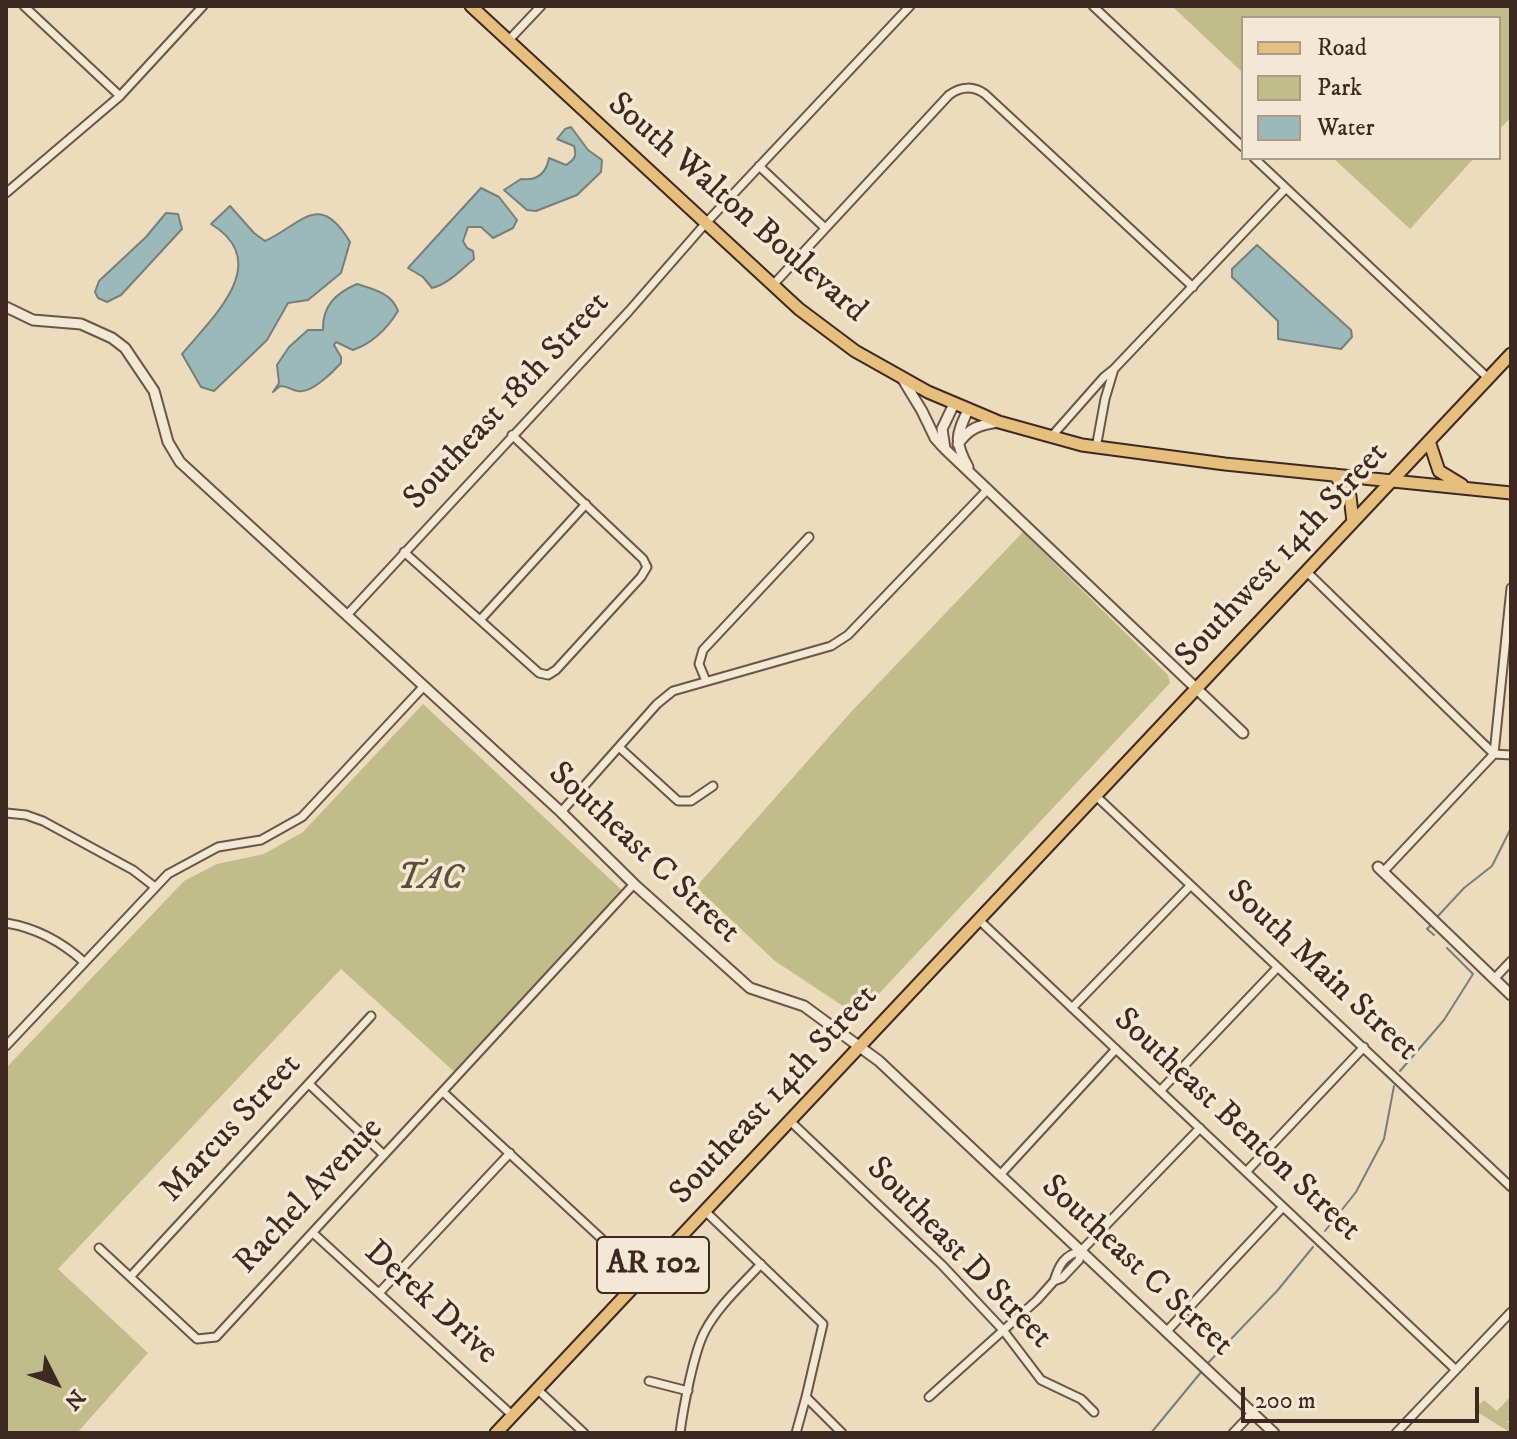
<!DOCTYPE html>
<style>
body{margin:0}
#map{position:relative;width:1517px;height:1439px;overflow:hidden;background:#ecdbbc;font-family:"IM FELL DW Pica",serif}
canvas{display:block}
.frame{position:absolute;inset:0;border:8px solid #3f2820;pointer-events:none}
.legend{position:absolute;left:1241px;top:16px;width:260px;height:144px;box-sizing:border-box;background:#f3e8d3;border:2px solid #ab9b8b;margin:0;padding:10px 14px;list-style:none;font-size:24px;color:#3f2820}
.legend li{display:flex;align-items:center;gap:16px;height:40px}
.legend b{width:40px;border:2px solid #ab9b8b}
.north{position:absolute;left:16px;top:1343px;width:80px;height:80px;-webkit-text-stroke:6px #f3e8d3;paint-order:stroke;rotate:132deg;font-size:22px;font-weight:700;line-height:32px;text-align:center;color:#3f2820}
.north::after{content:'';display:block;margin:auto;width:28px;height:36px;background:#3f2820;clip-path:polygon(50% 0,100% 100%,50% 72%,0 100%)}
.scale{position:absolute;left:1241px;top:1387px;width:238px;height:36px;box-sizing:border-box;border:4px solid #3f2820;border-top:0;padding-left:10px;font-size:24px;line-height:28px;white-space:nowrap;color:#3f2820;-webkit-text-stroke:6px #f3e8d3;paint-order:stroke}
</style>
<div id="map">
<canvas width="1517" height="1439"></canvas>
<div class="frame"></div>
<ul class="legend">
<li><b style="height:10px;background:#e6be7e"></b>Road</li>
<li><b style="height:22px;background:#c0bd8b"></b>Park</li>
<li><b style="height:22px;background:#9bb9b8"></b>Water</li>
</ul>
<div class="north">N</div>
<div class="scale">200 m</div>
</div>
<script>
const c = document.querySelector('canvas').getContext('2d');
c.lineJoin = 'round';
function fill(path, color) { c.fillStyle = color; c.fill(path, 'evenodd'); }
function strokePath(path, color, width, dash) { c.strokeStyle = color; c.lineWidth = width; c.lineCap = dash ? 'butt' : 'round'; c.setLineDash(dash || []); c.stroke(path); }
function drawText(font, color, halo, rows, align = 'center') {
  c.font = font + ' "IM FELL DW Pica",serif'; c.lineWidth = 7; c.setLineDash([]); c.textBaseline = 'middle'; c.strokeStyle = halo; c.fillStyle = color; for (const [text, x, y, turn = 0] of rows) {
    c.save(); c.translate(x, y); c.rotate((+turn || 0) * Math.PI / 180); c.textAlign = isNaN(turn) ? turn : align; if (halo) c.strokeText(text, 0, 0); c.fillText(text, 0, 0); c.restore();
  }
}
const green = new Path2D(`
 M 1172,6 L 1511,6 L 1511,117 L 1499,130 L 1499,18 L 1243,18 L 1243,73 Z
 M 1333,158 L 1474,158 L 1410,229 Z
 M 1023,532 L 1168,675 L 1170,683 L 858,1016 L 775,961 L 696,887 L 851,712 Z
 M 423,704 L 626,894 L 459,1076 L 341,969 L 58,1269 L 148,1353 L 77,1433 L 6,1433 L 6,1068 L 184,881 L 217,864 L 264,854 L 303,832 Z
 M 1511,1396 L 1511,1421 L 1507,1421 L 1511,1425 L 1511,1433 L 1474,1410 L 1484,1400 L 1497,1411 Z`);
const water = new Path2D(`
 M 571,127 L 588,150 L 602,160 L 601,172 L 577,195 L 536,211 L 527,210 L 504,190 L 521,179 C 536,181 546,174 549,158 L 566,165 C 575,159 577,156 574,146 L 557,139 L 565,129 Z
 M 481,188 L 499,197 L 517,220 L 513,228 L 493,238 L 481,227 L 468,227 L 463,241 L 467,248 L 473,251 L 474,259 C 462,269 447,285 432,288 L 423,277 L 408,268 Z
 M 230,206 L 254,233 L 265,241 C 302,224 319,190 350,242 L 341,273 L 308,300 L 288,303 L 267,340 L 214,391 L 201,387 L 182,354 C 213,317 274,262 211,224 Z
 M 166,213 L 178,214 L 182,229 L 121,295 L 107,302 L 98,298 L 95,292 L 99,281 L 146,237 Z
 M 1257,245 L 1351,330 L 1352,337 L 1341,349 L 1278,339 L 1278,321 L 1232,277 L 1232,269 Z
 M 357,284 C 373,289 392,293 398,311 C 387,329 373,343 353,350 L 336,342 L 334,345 L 341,357 L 341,363 C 333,372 311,394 298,391 C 291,390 288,386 280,386 L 273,392 L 279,383 L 277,365 L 289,347 L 308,330 L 323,330 C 322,306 336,293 357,284 Z`);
const stream = new Path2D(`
 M 1438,916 L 1464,888 L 1492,866 L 1511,828
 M 1431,925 L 1427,929 L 1434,935
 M 1400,1071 L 1444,1020 L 1473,974 L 1447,948
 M 1325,1231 L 1356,1192 L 1384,1139 L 1394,1086
 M 1208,1363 L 1277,1291 L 1313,1247
 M 1151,1433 L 1202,1371`);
const minor = new Path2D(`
 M 24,6 L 120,96
 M 1093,6 L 1243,147
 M 508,41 L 541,6
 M 1254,158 L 1488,378
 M 759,166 L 824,227
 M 6,193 L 120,96 L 203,6
 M 772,286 L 949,95 C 961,86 974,86 985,94 L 1193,287
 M 1051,437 L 1104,377 L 1114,369 L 1286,188
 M 1096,448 L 1105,399 L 1114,369
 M 404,552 L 539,673 L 548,675 L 556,670 L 641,577 L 647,567 L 643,559 L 512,435
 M 1307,572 L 1494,754
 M 347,615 L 629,311 L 705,224 L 910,6
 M 481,619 L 586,504
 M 706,681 L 699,664 L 703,650 L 809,537
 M 620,748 L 678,801 L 691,801 L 713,786
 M 1494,754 L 1511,588
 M 1096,796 L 1511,1187
 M 561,812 L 657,704 L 673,691 L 831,646 L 848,635 L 988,489
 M 6,813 L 26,815 L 43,821 L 133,870 L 155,887
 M 1383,872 L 1494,754 L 1511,755
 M 979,920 L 1456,1370
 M 6,923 C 37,928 61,941 84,962
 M 1494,979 L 1511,961
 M 1072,1008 L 1190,886
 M 6,1046 L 168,874 L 218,847 L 261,840 L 302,817 L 424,686
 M 309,1084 L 384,1155
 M 1160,1091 L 1277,968
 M 443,1092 L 643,1277
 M 790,1121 L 942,1265 L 1003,1330 L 1041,1380 L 1081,1399 L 1094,1412
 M 1246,1172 L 1364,1047
 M 1000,1175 L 1116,1049
 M 705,1211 L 823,1324 L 806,1397 L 842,1433
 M 313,1233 L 512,1415
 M 99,1248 L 197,1339 L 216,1337 L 634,884
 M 131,1276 L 371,1016
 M 1054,1281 C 1059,1265 1064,1255 1081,1251
 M 379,1293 L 510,1153
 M 1167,1331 L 1283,1207
 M 649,1381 L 688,1391
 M 537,1389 L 584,1433
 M 929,1397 L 1037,1300 L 1054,1281 L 1062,1278 L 1079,1260 L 1081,1251 L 1200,1128
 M 680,1433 C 683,1409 694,1351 705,1331 C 718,1306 742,1285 761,1264
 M 796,1433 L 806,1397
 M 1233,1433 L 1253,1412
 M 1396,1433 L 1511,1312`);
const tertiary = new Path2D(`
 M 6,307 L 33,320 L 81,324 L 112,338 L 125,348 L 154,391 L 168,442 L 180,462 L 561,812 L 634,884 L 750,988 L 804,1006 L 879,1061 L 1274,1433
 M 902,378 L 922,411 L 935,438 L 943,447
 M 954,404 L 942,429 L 945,449 L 1243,733
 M 968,410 C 956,436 954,441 968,467
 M 958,444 C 969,428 979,425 998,422
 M 1378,867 L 1511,995`);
const primary = new Path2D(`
 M 471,6 L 799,309 L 855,351 L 928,392 L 999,422 L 1082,445 L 1225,464 L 1511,493
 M 1429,441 L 1439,471 L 1462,485
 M 1335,475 L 1350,496 L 1353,522
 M 496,1433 L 1511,354`);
const shields = [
 [653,1265,112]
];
const shieldNames = [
 ["AR 102",653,1265]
];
const streetNames = [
 ["South Walton Boulevard",736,209,41],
 ["Southeast 18th Street",508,402,-47],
 ["Southwest 14th Street",1283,556,-47],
 ["Southeast C Street",643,854,43],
 ["South Main Street",1321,972,43],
 ["Southeast 14th Street",775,1096,-47],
 ["Southeast Benton Street",1236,1126,43],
 ["Marcus Street",232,1129,-47],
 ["Rachel Avenue",310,1197,-47],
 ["Southeast D Street",958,1254,46],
 ["Southeast C Street",1136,1267,43],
 ["Derek Drive",430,1304,42]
];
const parkNames = [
 ["TAC",430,881]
];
fill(green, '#c0bd8b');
fill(water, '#9bb9b8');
strokePath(water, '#767f7b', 2);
strokePath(stream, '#767f7b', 2);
strokePath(minor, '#6a5547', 11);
strokePath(tertiary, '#6a5547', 13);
strokePath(primary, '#3f2820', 15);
strokePath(minor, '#f3e8d3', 7);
strokePath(tertiary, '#f3e8d3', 9);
strokePath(primary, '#e6be7e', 11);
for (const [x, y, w] of shields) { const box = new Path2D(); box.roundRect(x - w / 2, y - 28, w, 56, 6); c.fillStyle = '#f3e8d3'; c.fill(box); strokePath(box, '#3f2820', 2); }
drawText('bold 32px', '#3f2820', null, shieldNames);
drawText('34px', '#3f2820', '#f3e8d3', streetNames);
drawText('italic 34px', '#5f4d3b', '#f3e8d3', parkNames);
</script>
